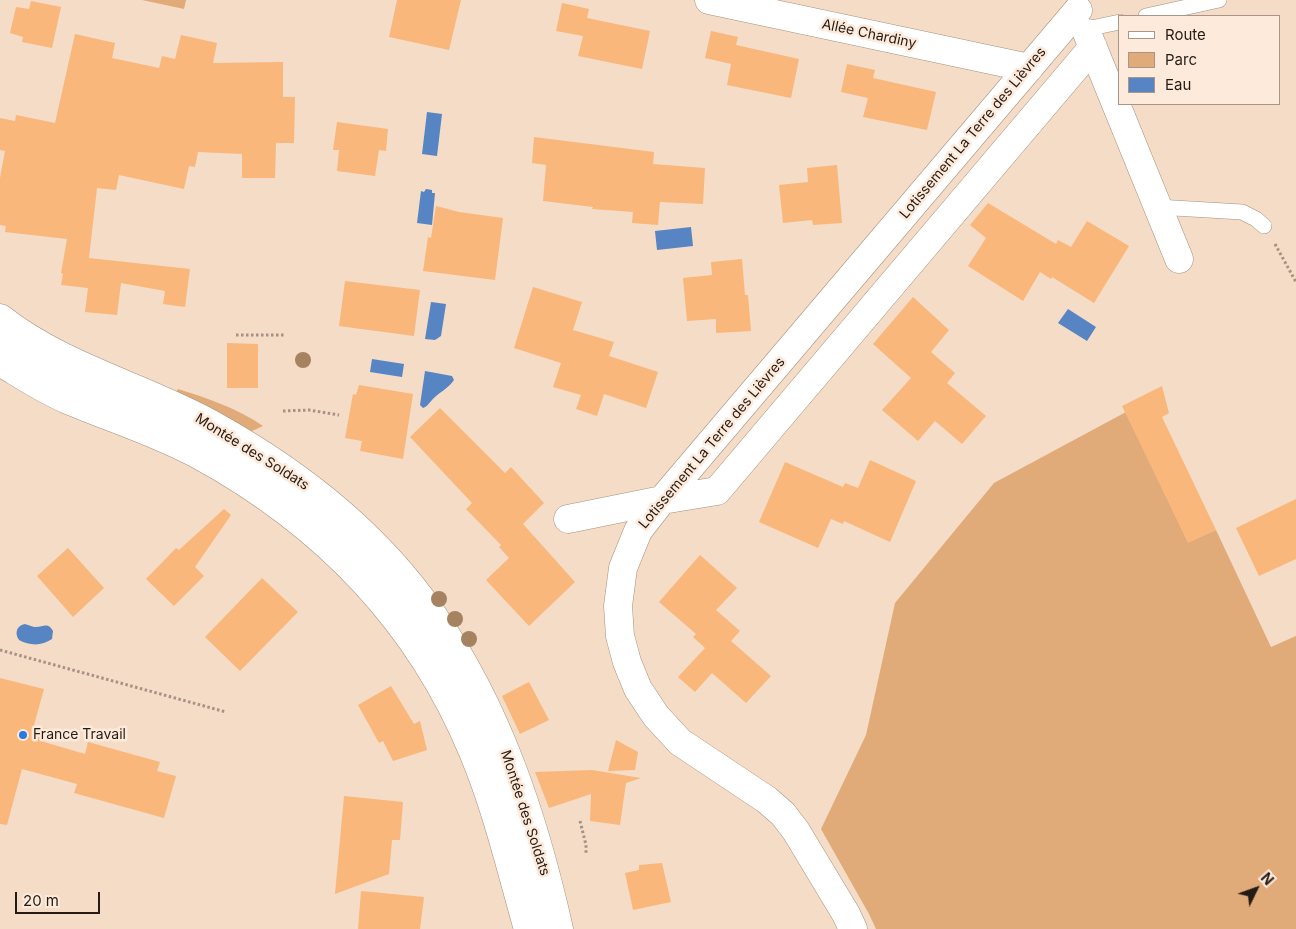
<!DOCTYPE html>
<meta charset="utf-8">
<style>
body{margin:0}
#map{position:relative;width:1296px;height:929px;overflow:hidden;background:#f4dcc7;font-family:Inter,sans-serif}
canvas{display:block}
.legend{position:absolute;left:1118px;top:15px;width:162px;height:90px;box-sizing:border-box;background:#feeada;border:1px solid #a7978b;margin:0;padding:6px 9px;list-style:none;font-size:15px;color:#241b14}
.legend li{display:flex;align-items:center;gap:10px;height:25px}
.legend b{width:25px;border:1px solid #a7978b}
.north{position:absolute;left:1231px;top:864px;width:50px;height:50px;-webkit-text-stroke:4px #feeada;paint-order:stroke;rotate:48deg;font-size:14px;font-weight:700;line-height:20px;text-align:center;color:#241b14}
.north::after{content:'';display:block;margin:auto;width:18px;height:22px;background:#241b14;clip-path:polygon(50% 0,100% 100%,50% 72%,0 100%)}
.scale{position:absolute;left:15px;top:892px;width:85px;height:22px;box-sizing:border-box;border:2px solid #241b14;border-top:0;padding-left:6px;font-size:15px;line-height:18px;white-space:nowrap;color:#241b14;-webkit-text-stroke:4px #feeada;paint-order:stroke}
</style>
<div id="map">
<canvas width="1296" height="929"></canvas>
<ul class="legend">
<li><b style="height:6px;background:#fff"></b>Route</li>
<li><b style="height:14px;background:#e1aa79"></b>Parc</li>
<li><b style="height:14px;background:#5784c3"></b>Eau</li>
</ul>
<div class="north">N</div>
<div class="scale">20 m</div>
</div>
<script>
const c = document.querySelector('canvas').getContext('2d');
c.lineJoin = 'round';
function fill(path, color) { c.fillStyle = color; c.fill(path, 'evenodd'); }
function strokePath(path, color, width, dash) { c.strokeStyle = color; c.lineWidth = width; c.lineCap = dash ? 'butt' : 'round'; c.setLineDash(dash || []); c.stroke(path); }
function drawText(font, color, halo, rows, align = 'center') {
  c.font = font + ' Inter,sans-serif'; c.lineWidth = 5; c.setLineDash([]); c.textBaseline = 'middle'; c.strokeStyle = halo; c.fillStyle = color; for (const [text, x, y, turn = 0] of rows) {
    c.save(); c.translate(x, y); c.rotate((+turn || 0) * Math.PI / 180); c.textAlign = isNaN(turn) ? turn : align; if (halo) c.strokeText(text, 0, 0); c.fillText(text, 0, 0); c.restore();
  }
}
const green = new Path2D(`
 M 142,0 L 186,0 L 184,9 Z
 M 178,389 C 207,398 237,408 263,426 L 252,431 L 244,431 L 174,395 Z
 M 1126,412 L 1188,542 L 1216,530 L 1271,647 L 1296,636 L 1296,929 L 876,929 L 869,914 L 821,829 L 866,735 L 895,603 L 994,483 Z`);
const water = new Path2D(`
 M 427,112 L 442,114 L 437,156 L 422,154 Z
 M 426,189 L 432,190 L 432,193 L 435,193 L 432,225 L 417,223 L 421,191 L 424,192 Z
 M 691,227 L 693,246 L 657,250 L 655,231 Z
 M 431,302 L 446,304 L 441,336 L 435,340 L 425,339 Z
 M 1068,309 L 1096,327 L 1087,341 L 1058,323 Z
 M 372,359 L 404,364 L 402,377 L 370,372 Z
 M 425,371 L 452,376 L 454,380 C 449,388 438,393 432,400 C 428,404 428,406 423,408 L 420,405 Z
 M 25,624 C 28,625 31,626 34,627 C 43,628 47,621 53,631 L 52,639 C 42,646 30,646 19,640 C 14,633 17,625 25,624 Z`);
const building = new Path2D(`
 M 397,0 L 461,0 L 449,50 L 389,37 Z
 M 31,1 L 61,7 L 52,48 L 22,42 L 23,37 L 10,33 L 16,7 L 29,9 Z
 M 562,3 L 589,9 L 587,18 L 650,31 L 642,69 L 578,56 L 583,36 L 556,31 Z
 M 711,31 L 738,37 L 736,45 L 799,59 L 791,98 L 727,85 L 731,64 L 705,58 Z
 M 75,34 L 115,43 L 112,58 L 159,68 L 162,56 L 175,59 L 181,35 L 217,43 L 213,63 L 283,62 L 283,97 L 295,97 L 294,143 L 276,143 L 275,178 L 242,178 L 242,154 L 198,152 L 195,167 L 189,166 L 184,189 L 119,175 L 116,190 L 97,188 L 89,258 L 190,269 L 185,307 L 163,304 L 165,291 L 121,283 L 117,315 L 85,312 L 88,288 L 61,285 L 63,274 L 61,273 L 67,239 L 5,232 L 6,226 L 0,225 L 0,178 L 5,151 L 0,150 L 0,118 L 15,121 L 16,115 L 55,123 Z
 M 847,64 L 875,70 L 873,78 L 936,92 L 927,130 L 863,117 L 868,98 L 841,92 Z
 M 337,122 L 388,129 L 386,151 L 379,150 L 375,176 L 337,171 L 339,150 L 333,150 Z
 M 534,137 L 654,152 L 653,164 L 705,168 L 703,204 L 660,202 L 658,225 L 632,223 L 633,212 L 592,209 L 593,207 L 543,201 L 546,165 L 532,163 Z
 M 837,165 L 842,223 L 813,225 L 812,220 L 783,223 L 779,185 L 808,182 L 807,168 Z
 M 988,203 L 1056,244 L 1058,240 L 1071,247 L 1087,221 L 1129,246 L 1094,303 L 1052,277 L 1051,279 L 1040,272 L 1023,301 L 968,266 L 986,238 L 970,225 Z
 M 436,206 L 459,212 L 503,218 L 495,280 L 423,271 L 428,237 L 431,238 Z
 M 742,259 L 745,295 L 748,295 L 751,331 L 716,333 L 716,319 L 687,321 L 683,278 L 712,275 L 711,262 Z
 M 345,281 L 420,290 L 414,336 L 339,326 Z
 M 533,287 L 582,302 L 573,330 L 614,342 L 609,356 L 658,372 L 646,408 L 604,394 L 597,416 L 576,409 L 581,395 L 553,387 L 561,363 L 514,348 Z
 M 913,297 L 949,330 L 931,352 L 955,373 L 947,383 L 986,416 L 962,444 L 935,421 L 918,441 L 882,410 L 911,378 L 873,344 Z
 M 227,343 L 258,344 L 258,388 L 227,388 Z
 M 359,385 L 413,394 L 403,459 L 360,451 L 362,441 L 345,438 L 353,394 L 356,395 Z
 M 1162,386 L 1169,413 L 1162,417 L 1216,530 L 1188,543 L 1122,406 Z
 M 440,408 L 505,473 L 511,467 L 544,503 L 523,524 L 575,582 L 529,626 L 486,580 L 509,558 L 499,547 L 501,545 L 466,509 L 472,503 L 410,437 Z
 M 870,460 L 916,481 L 890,542 L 844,521 L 843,524 L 831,519 L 818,548 L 759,522 L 785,462 L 843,487 L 845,483 L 858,488 Z
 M 1296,499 L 1296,559 L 1259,576 L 1236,528 Z
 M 224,509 L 231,515 L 195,567 L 204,576 L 174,606 L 146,579 L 176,548 L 179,550 Z
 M 68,548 L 104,588 L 73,617 L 37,576 Z
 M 700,555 L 737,588 L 716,610 L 740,631 L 731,641 L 771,676 L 746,703 L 712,673 L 695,692 L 678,677 L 705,648 L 693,637 L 696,634 L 659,602 Z
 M 262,578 L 298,612 L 240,671 L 205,637 Z
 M 0,678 L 44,689 L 34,725 L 48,729 L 44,742 L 85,754 L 88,742 L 160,762 L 157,771 L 176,776 L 164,818 L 74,793 L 77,784 L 22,769 L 7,825 L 0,824 Z
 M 529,682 L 549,720 L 520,734 L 502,696 Z
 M 391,686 L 414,724 L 420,721 L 427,750 L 393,761 L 383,741 L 379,743 L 358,705 Z
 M 616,740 L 638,752 L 635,770 L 608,771 Z
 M 592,770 L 641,778 L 626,783 L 620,825 L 590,821 L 591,794 L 549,808 L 535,772 Z
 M 344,796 L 403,802 L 400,840 L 392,840 L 389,874 L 335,894 Z
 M 662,863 L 671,902 L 633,910 L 625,873 L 639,870 L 639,865 Z
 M 361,891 L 424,897 L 420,929 L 358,929 Z`);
const path = new Path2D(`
 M 1275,244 L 1296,282
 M 236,335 L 284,335
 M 283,411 L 309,410 L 339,415
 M 0,650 L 226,712
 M 580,821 L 586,845 L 586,854`);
const lane = new Path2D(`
 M 1146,16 L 1219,0
 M 1086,29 L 1120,22
 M 1157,207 L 1242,212 L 1256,219 L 1264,226
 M 0,340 C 36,369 82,386 125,403 C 142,409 160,415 176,424 C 209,443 244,461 275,482 C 312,509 351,539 381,573 C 447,645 491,738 519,830 C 529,863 536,896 545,929`);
const street = new Path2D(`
 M 709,0 L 1029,68
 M 1087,33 L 1179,259
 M 568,519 L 662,500 L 717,491 L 1093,47
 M 853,929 L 846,914 L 796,831 L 783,814 L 767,800 L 680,742 L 656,716 L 638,689 L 627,662 L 620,636 L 618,606 L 623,568 L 638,531 L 662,500 L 1078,10`);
const primary = new Path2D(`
 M 0,318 C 62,367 142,386 211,424 C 296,471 376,533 432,614 C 498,708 534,818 559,929
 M 0,362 C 22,375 44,390 68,400 C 111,418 156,432 197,454 C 322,522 418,619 473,752 C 497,809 511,870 528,929`);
const trees = [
 [303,360],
 [439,599],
 [455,619],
 [469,639]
];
const markers = [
 [23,735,5,"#277ae4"]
];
const streetNames = [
 ["Allée Chardiny",869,34,12],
 ["Lotissement La Terre des Lièvres",973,133,-50],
 ["Lotissement La Terre des Lièvres",712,443,-50],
 ["Montée des Soldats",252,452,32],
 ["Montée des Soldats",525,813,72]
];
const poiNames = [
 ["France Travail",33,735]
];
fill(green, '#e1aa79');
fill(water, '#5784c3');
fill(building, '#f9b77b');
strokePath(lane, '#a7917d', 16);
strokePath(street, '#a7917d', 29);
strokePath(primary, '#a7917d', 29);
strokePath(path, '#a49283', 3, [2.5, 2.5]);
strokePath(lane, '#fff', 15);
strokePath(street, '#fff', 28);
strokePath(primary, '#fff', 28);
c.fillStyle = '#a58360';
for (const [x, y] of trees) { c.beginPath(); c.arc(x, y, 8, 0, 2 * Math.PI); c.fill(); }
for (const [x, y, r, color] of markers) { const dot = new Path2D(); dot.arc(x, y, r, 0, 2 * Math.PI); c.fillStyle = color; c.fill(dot); strokePath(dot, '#feeada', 2); }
drawText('14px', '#241b14', '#feeada', streetNames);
drawText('14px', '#241b14', '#feeada', poiNames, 'left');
</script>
